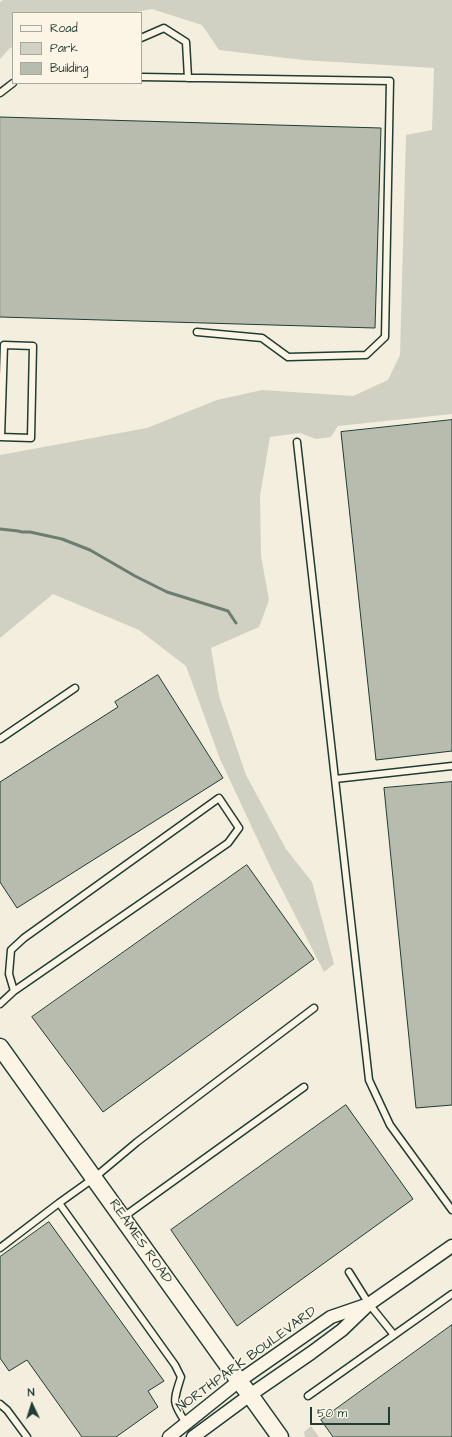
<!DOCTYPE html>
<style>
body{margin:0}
#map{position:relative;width:452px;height:1437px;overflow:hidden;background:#f3eede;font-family:"Architects Daughter",sans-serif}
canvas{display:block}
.legend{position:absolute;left:12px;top:12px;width:130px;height:72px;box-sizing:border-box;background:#fcf5e5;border:1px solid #a4ab9e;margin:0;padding:5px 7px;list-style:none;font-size:12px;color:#1f3d34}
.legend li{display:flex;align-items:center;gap:8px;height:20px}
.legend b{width:20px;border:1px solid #a4ab9e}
.north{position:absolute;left:12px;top:1385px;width:40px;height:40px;-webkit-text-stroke:3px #fcf5e5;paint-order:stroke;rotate:356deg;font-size:11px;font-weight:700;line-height:16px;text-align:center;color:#1f3d34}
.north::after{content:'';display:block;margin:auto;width:14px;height:18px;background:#1f3d34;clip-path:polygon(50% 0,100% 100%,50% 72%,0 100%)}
.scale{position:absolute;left:310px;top:1407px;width:80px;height:18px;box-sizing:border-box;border:2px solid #1f3d34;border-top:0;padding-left:5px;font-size:12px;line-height:14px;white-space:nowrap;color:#1f3d34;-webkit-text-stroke:3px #fcf5e5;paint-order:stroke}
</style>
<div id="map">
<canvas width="452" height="1437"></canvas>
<ul class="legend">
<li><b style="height:5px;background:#fcf5e5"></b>Road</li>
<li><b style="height:11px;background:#d0d1c2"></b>Park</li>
<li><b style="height:11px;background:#b8bcae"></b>Building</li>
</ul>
<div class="north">N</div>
<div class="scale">50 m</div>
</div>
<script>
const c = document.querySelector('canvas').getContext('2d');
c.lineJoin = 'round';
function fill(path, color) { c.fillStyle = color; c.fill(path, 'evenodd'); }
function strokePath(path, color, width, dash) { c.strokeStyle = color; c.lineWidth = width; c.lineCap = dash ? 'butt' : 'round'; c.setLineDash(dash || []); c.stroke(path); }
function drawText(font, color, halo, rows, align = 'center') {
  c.font = font + ' "Architects Daughter",sans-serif'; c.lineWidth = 3; c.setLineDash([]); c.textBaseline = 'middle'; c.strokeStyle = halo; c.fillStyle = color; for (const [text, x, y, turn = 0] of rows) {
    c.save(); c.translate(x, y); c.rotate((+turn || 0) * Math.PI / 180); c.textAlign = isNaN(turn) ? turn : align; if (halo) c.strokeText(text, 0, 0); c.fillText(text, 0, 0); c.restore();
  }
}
const green = new Path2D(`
 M 3,0 L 452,0 L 452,414 L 338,426 L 331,437 L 316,439 L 300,433 L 270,437 L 260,496 L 261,556 L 269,600 L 259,627 L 211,648 L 219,696 L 246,775 L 286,849 L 312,882 L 334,964 L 324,972 L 270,866 L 220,759 L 186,666 L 139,630 L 53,594 L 0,638 L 0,455 L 147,428 L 217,400 L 262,390 L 353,396 L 388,380 L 400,355 L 406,135 L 432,130 L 434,68 L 303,60 L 219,50 L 202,25 L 152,9 L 132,13 L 13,13 L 13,47 L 10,48 L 0,59 L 0,2 Z
 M 311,1426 L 319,1437 L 305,1437 L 304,1432 Z`);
const stream = new Path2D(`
 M 0,529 L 18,531 L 22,532 L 30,532 L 62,539 L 90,550 L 135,576 L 167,592 L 228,611 L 236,623`);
const building = new Path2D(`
 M 0,117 L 381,128 L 375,328 L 0,317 Z
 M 452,420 L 452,751 L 376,760 L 341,432 Z
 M 158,675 L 223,778 L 17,908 L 0,882 L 0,782 L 118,707 L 115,702 Z
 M 452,782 L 452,1105 L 416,1108 L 384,788 Z
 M 247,865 L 314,959 L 103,1112 L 32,1017 Z
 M 346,1105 L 413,1199 L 237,1326 L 171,1230 Z
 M 49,1222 L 164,1381 L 148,1391 L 158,1407 L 116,1437 L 82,1437 L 27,1360 L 9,1371 L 0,1358 L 0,1257 Z
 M 452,1325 L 452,1437 L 333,1437 L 321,1420 Z`);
const service = new Path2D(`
 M 141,38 L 164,28 L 186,42 L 188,78
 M 141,77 L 390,81 L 385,337 L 366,355 L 288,357 L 262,338 L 197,332
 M 0,93 L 13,83
 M 0,437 L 31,438 L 33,346 L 4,345 L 1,437
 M 297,442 L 335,779 L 452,766
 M 0,739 L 75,688
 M 335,779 L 369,1080 L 390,1125 L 452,1210
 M 0,1004 L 14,991 L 228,843 L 239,828 L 219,798 L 24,938 L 11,950 L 9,974 L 14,991
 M 122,1218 L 304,1087
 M 0,1248 L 59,1203
 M 349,1272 L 369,1304 L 394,1335
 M 308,1396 L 452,1294
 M 0,1404 L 7,1410 L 27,1437
 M 186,1423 C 172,1402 173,1402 181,1377 L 175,1365 L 59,1203 L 94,1178 L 137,1142 L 314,1008`);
const minor = new Path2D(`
 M 169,1437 L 239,1381 L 331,1317 L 366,1305
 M 193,1437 L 250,1395 L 311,1353 L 342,1330 L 369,1304 L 452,1246`);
const secondary = new Path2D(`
 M 0,1047 L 239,1381 L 250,1395 L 280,1437`);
const streetNames = [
 ["REAMES ROAD",140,1242,55],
 ["NORTHPARK BOULEVARD",247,1360,-36]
];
fill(green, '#d0d1c2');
strokePath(stream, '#6c7d72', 3);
fill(building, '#b8bcae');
strokePath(building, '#1f3d34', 1);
strokePath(service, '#1f3d34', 9);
strokePath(minor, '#1f3d34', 15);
strokePath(secondary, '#1f3d34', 19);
strokePath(service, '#fcf5e5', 6);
strokePath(minor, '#fcf5e5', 12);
strokePath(secondary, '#fcf5e5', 16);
drawText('14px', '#1f3d34', '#fcf5e5', streetNames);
</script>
